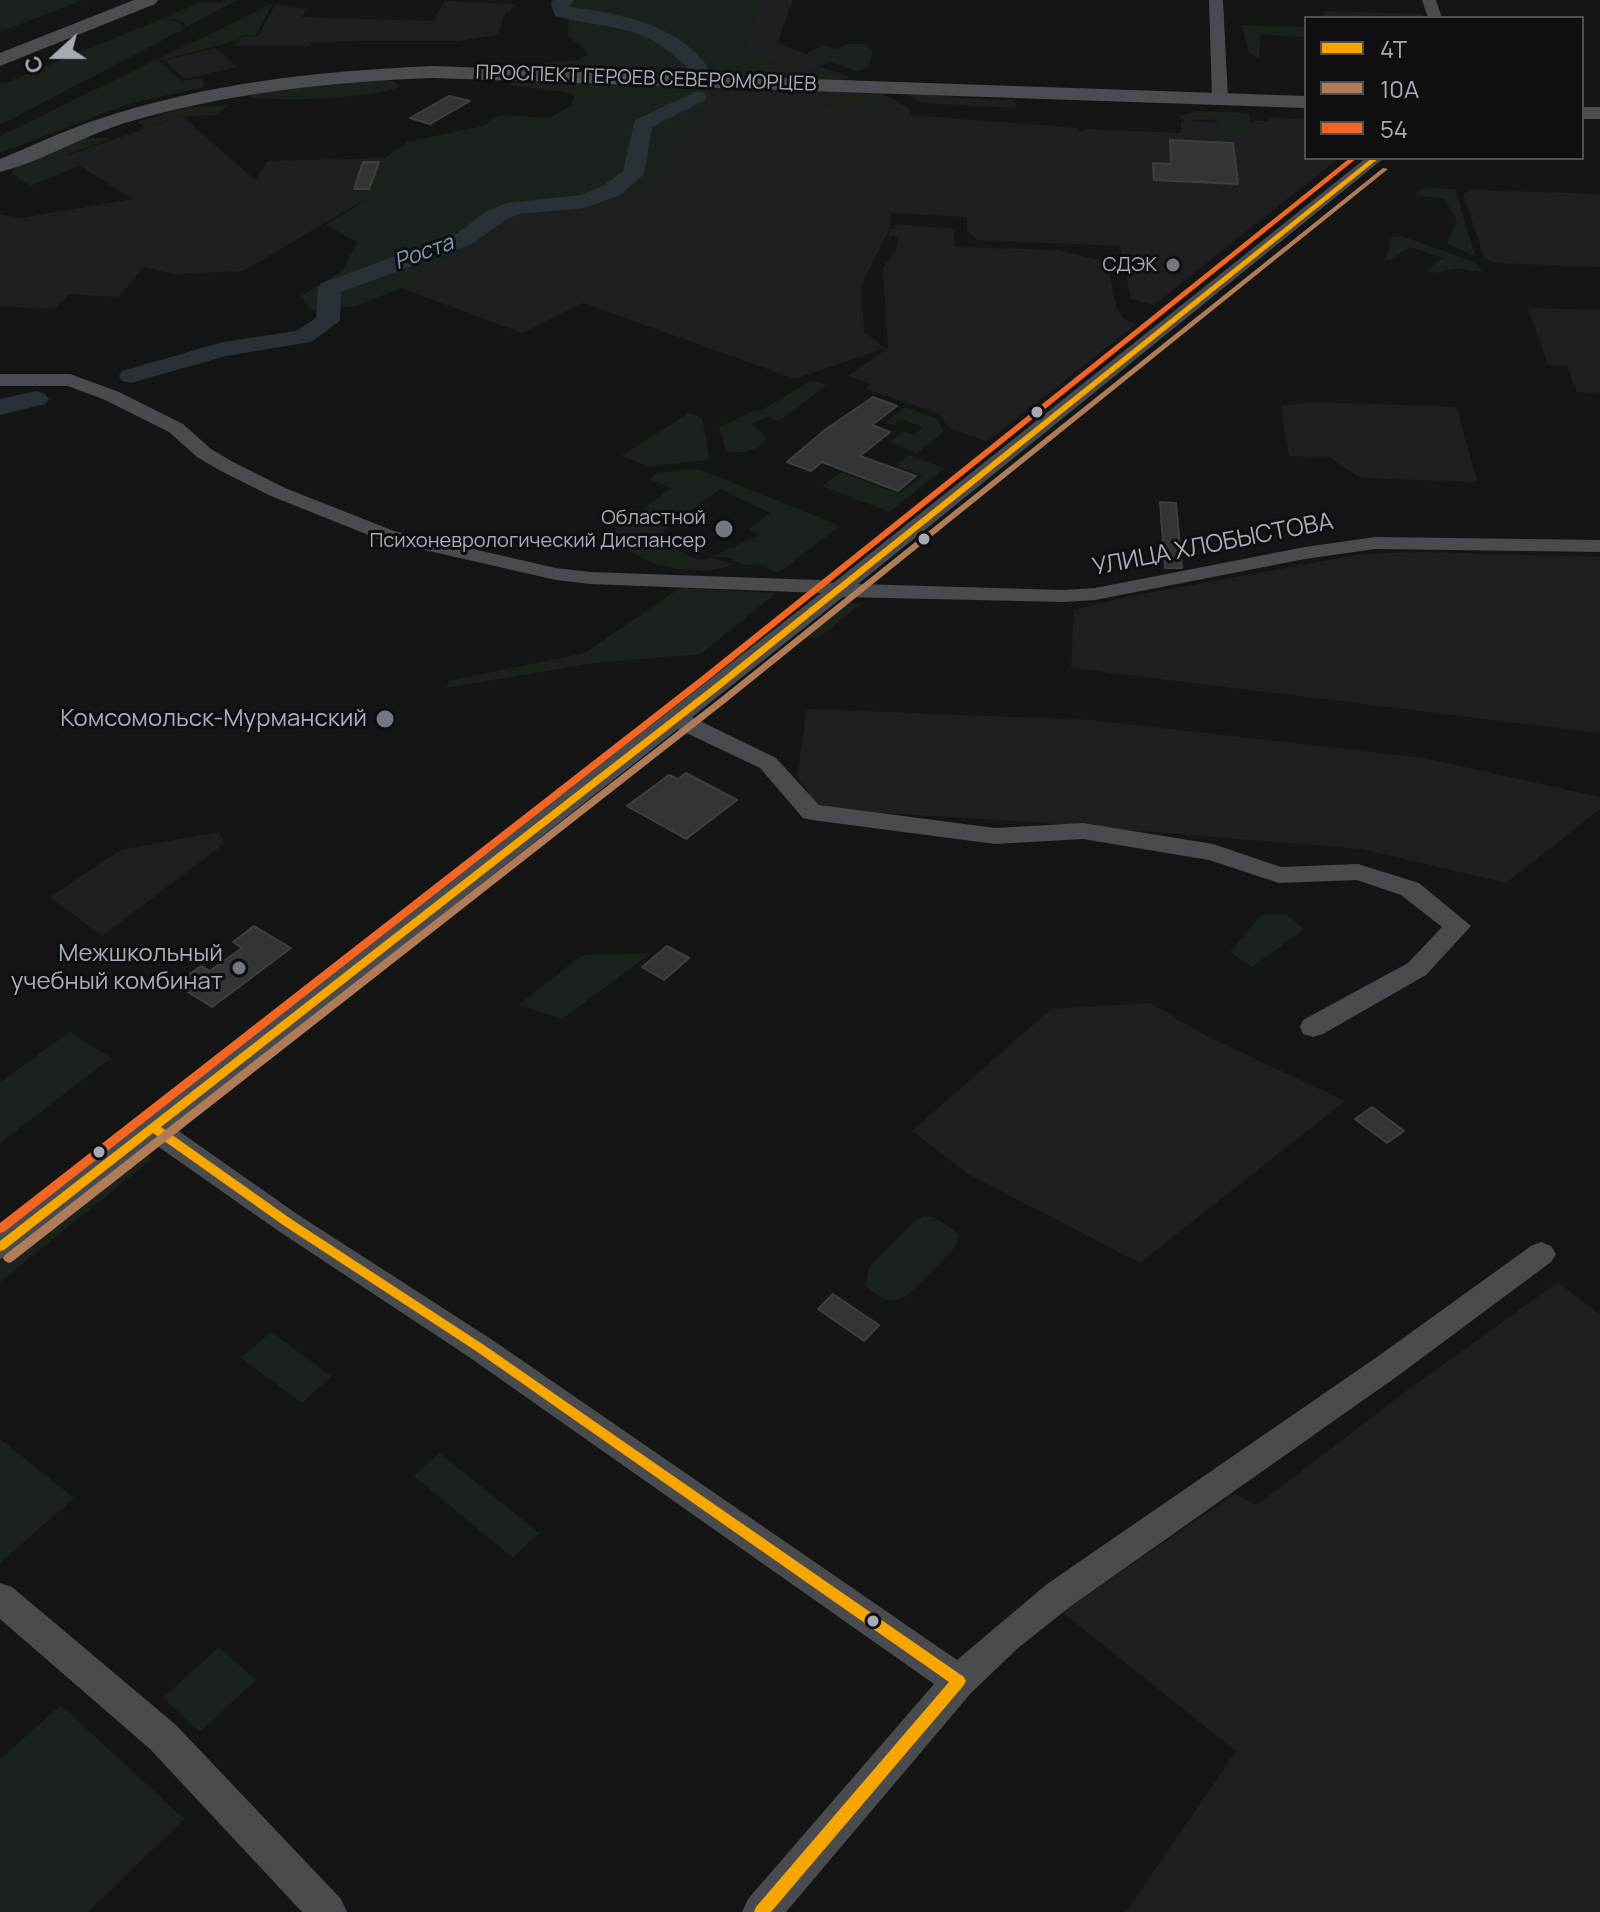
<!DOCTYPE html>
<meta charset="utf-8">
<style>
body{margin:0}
#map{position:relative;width:1600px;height:1912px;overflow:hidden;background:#151515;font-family:Manrope,sans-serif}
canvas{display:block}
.legend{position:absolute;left:1304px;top:16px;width:280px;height:144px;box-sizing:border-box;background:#0f0f11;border:2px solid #4b4e53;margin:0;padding:10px 14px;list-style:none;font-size:24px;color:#a6acb6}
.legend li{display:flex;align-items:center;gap:16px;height:40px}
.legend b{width:40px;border:2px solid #4b4e53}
.north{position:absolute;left:16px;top:16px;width:80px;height:80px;-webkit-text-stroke:6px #0f0f11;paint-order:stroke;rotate:249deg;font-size:22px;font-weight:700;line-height:32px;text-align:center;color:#a6acb6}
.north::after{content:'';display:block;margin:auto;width:28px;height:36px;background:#a6acb6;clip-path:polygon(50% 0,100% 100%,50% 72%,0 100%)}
</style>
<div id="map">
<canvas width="1600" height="1912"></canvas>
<ul class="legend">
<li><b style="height:10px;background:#f7a600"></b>4Т</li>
<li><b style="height:10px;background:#b07c57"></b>10А</li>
<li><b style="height:10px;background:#f26522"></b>54</li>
</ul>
<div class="north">С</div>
</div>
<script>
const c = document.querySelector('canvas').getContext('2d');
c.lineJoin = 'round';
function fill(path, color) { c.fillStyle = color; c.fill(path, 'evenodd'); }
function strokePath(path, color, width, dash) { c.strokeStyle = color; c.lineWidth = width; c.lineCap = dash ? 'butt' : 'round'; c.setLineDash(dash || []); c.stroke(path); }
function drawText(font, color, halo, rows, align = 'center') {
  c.font = font + ' Manrope,sans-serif'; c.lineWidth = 6; c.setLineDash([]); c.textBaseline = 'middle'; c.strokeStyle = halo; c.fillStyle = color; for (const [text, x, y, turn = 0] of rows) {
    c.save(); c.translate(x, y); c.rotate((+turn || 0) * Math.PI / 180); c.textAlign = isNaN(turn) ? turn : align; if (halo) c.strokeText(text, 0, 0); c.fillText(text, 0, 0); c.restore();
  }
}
const built = new Path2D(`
 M 761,0 L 793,0 L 777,43 L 829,62 L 811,72 L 757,59 L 744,43 Z
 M 445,1 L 515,4 L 510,12 L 505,13 L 497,35 L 459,41 L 365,41 L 312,42 L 310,46 L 235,46 L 242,37 L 258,36 L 275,5 L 306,9 L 302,17 L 433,21 Z
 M 1322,11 L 1422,14 L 1423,18 L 1324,18 Z
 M 216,48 L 237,67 L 185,79 L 164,60 Z
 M 717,88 L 826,91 L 824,104 L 910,109 L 910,115 L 1079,128 L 1079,131 L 1085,132 L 1085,129 L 1181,133 L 1181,121 L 1253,123 L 1253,121 L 1268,121 L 1268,118 L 1306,119 L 1306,158 L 1339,158 L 1154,305 L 1131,299 L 1120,246 L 977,240 L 967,231 L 967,217 L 891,213 L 890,229 L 894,229 L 895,224 L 954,229 L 955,247 L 1058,250 L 1100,260 L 1107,264 L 1117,309 L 1123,318 L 1136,324 L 987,442 L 949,428 L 940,414 L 866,389 L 871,384 L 848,376 L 888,348 L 883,267 L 896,250 L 898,237 L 889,236 L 889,230 L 861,286 L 864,332 L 885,348 L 795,379 L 583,303 L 522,333 L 401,288 L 515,210 L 610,200 L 658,174 Z
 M 182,116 L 255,180 L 268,161 L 385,158 L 368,198 L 243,271 L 173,274 L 144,267 L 119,297 L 70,294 L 54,309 L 0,306 L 0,214 L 22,218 L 132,199 L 65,156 Z
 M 1473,190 L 1600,194 L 1600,267 L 1495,263 L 1484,258 L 1463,193 Z
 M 1528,308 L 1600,310 L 1600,393 L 1577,392 L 1567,366 L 1548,365 Z
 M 1314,402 L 1457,407 L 1477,482 L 1360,478 L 1329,457 L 1289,456 L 1281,406 Z
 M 1422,552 L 1600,557 L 1600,733 L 1071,668 L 1074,610 L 1126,597 L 1362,554 Z
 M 807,709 L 1091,720 L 1424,758 L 1600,797 L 1600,809 L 1506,883 L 1362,849 L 1030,822 L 820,809 L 797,776 Z
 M 219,832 L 224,844 L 102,936 L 50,897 L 120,850 Z
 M 1150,1003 L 1203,1034 L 1345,1101 L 1140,1263 L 968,1174 L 912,1131 L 1051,1009 Z
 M 1558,1282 L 1600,1315 L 1600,1912 L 1126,1912 L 1236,1751 L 1062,1612 L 1235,1494 L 1257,1505 L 1404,1393 Z`);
const green = new Path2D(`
 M 0,0 L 83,0 L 0,32 Z
 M 226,0 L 238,0 L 186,27 L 183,21 L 165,18 L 179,22 L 184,29 L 0,125 L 0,85 L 202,2 L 220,3 Z
 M 569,0 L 761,0 L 744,43 L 757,59 L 811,72 L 821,67 L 850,77 L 839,80 L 542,68 L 530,65 L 579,60 L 586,56 L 585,49 L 568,36 L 569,15 L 565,6 Z
 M 273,3 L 256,35 L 242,35 L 238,40 L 159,61 L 182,81 L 202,78 L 205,87 L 131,103 L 0,153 L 0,136 Z
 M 1242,25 L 1306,27 L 1306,41 L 1303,37 L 1260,34 L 1259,59 L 1249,53 Z
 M 848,44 L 865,44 L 873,52 L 868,68 L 857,71 L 806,54 L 823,45 L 837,49 Z
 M 384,80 L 394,81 L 400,87 C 374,98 277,102 249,97 L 252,93 L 315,84 Z
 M 517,80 L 717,88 L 658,174 L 629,192 L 610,200 L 515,210 L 401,288 L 356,306 L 311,310 L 301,296 L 342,271 L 357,242 L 326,225 L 368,198 L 385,158 L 407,142 L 482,126 L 500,115 L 549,118 L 571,106 L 574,97 L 566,92 L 508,85 Z
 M 826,91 L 881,93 L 910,109 L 823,104 Z
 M 908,94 C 944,95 978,100 1014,100 L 1017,108 L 921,103 Z
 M 228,105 L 215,115 L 182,116 L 145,128 L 137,122 L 186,107 Z
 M 1196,111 L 1249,113 L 1252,134 L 1216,136 L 1217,120 L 1194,119 L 1187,127 L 1183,126 L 1185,120 L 1177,117 Z
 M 85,138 L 113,138 L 66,155 L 81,165 L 30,186 L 12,174 L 14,167 Z
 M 1423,188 L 1455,189 L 1475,256 L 1447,244 L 1457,220 L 1444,199 L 1415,195 Z
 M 1402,236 L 1476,263 L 1482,271 C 1473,272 1469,270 1461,269 C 1448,267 1439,276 1426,271 L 1443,258 L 1411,247 L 1390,260 L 1384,260 L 1390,249 L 1391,237 Z
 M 812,380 L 827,385 L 779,421 L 767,417 L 752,424 L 766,436 C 759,454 742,453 726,451 L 719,427 L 748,413 L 762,410 Z
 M 905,407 L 936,418 L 944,432 L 917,453 L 889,442 L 904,431 L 914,435 L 923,427 L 901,419 L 893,425 L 885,423 Z
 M 689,413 L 702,418 L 710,460 L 648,466 L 621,456 Z
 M 909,455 L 945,468 L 889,512 L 822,486 L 841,472 L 899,494 L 922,476 L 896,465 Z
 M 697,469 L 714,475 L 840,526 L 778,573 L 759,564 L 743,565 L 727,557 L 711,557 L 760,535 L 749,529 L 770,513 L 720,489 L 662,532 L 684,542 L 679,551 L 698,560 L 711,558 L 733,564 C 697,580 634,565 610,534 L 671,488 L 649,479 L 657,473 Z
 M 680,588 L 776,593 L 701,654 L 594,663 L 446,688 L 448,681 L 585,653 Z
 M 843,602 L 861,604 L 820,637 L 797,640 Z
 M 1286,914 L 1304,929 L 1252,967 L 1230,952 L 1261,915 Z
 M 651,953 L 562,1019 L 519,1005 L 582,955 Z
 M 69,1032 L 111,1058 L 0,1143 L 0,1083 Z
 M 136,1147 L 153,1158 L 0,1282 L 0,1256 Z
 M 924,1216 L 934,1217 L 959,1234 L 955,1247 L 907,1296 L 896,1301 L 884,1299 L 865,1286 L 869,1267 L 916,1220 Z
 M 271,1332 L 331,1376 L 302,1403 L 241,1358 Z
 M 0,1439 L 74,1498 L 0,1563 Z
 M 439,1453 L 539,1533 L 513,1558 L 414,1476 Z
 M 219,1647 L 256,1680 L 200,1732 L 163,1698 Z
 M 61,1705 L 184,1819 L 88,1912 L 0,1912 L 0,1759 Z`);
const river = new Path2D(`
 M 553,0 L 573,0 L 570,7 C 621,14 675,23 708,67 L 705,71 L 691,71 C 643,22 615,31 555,16 L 551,4 Z
 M 697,91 L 704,93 L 707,97 L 704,101 L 652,127 L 644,174 L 620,195 L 585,208 L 519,214 L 505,220 L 472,244 L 341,292 L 340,321 L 311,342 L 226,356 L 131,383 L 122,381 L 119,376 L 122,371 L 223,342 L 296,331 L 316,318 L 318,288 L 322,283 L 456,234 L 489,210 L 507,203 L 581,195 L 604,185 L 623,171 L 635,120 Z
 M 36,391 L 45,394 L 49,399 L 45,404 L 0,415 L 0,399 Z`);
const building = new Path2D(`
 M 449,96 L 470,101 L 430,124 L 410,118 Z
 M 1170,140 L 1233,143 L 1238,184 L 1154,180 L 1153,163 L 1171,164 Z
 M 363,162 L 379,162 L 369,189 L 354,189 Z
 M 873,397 L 897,406 L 872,425 L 890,432 L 860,456 L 916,476 L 898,491 L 822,462 L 811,471 L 787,462 L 826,429 Z
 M 1160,502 L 1176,503 L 1182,568 L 1165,568 Z
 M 686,773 L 737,800 L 686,839 L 627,806 L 669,775 L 678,779 Z
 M 254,926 L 291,948 L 212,1007 L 175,984 L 201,966 L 210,971 L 242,948 L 233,942 Z
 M 667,946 L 689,958 L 664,980 L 642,967 Z
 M 1372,1107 L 1404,1131 L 1387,1143 L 1355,1119 Z
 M 833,1294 L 879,1325 L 864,1341 L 818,1309 Z`);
const minor = new Path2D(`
 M 1209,0 L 1223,0 L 1228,99 L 1220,104 L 1212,99 Z
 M 1422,0 L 1436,0 L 1442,18 L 1428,18 Z
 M 1366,158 L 1384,158 L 858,584 L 1064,590 L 1095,588 L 1305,547 L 1375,537 L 1600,540 L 1600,552 L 1375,549 L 1305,559 L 1095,600 L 1064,602 L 843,597 L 692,717 L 776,758 L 819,805 L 995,828 L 1083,823 L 1213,844 L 1281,867 L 1358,864 L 1419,883 L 1471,926 L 1426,975 L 1323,1034 L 1313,1037 L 1303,1034 L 1300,1027 L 1303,1020 L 1408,963 L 1442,927 L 1401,895 L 1357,880 L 1279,883 L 1209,860 L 1083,839 L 995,844 L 812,820 L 803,818 L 760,768 L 678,729 L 173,1127 L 297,1214 L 491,1339 L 957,1660 L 1047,1584 L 1377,1357 L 1531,1246 L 1541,1242 L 1551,1246 L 1556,1254 L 1551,1262 L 1399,1375 L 1071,1606 L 1018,1648 L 971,1693 L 786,1912 L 742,1912 L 748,1899 L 934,1684 L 469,1357 L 277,1230 L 153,1143 L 10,1255 L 0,1259 L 0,1231 L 821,593 L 590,584 L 556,580 L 381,540 L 271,496 L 219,470 L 197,457 L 169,432 L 105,400 L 68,386 L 0,386 L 0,374 L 70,374 L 119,392 L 183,424 L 211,449 L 233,462 L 285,488 L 394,531 L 556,568 L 590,572 L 819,580 L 833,583 Z
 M 0,1583 L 12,1587 L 176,1725 L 341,1899 L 347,1912 L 302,1912 L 150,1749 L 0,1619 Z`);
const major = new Path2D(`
 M 134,0 L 158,0 L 155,4 L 0,66 L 0,53 Z
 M 433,66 L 1306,96 L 1306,108 L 433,78 C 329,82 226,93 125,123 C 83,136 43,161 0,172 L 0,159 C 32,146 63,131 96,120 C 205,83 319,71 433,66 Z
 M 1582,107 L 1600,107 L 1600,119 L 1582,119 Z`);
const bus1 = new Path2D(`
 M 1372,158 L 1379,158 L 716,692 L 161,1127 L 291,1219 L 484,1345 L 964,1677 L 966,1681 L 964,1685 L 771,1912 L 754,1912 L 756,1907 L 949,1682 L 476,1351 L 283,1225 L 153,1133 L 4,1250 L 0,1251 L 0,1241 L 710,688 Z`);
const bus2 = new Path2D(`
 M 1383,168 L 1388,169 L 725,703 L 13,1261 L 9,1263 L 5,1261 L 3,1258 L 5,1255 L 719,699 Z`);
const bus3 = new Path2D(`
 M 1350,158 L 1357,158 L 707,681 L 4,1232 L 0,1233 L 0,1223 L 701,677 Z`);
const markers = [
 [1173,265,8,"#73777e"],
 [1037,412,7,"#a6acb6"],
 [724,529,10,"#73777e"],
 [924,539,7,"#a6acb6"],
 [385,719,10,"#73777e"],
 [239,968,8,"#73777e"],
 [99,1152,7,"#a6acb6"],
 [873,1621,7,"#a6acb6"]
];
const farStreetnames = [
 ["ПРОСПЕКТ ГЕРОЕВ СЕВЕРОМОРЦЕВ",646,79,2]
];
const farPoinames = [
 ["СДЭК",1157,265],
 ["Областной",706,518],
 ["Психоневрологический Диспансер",706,541]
];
const farWaternames = [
 ["Роста",424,253,-20]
];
const streetNames = [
 ["УЛИЦА ХЛОБЫСТОВА",1213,545,-11]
];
const poiNames = [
 ["Комсомольск-Мурманский",367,719],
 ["Межшкольный",223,954],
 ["учебный комбинат",223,982]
];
fill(built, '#1f1f21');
fill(green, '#1b221c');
fill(river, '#293137');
fill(building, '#343436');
strokePath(building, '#3d3f41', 2);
fill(minor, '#494b4e');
fill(major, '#4b4d50');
fill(bus1, '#f7a600');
fill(bus2, '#b07c57');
fill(bus3, '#f26522');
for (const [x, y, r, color] of markers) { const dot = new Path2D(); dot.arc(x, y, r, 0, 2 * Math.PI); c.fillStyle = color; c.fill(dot); strokePath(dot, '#0f0f11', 3); }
drawText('20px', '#a6acb6', '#0f0f11', farStreetnames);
drawText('20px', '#a6acb6', '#0f0f11', farPoinames, 'right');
drawText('italic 22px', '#7d9db1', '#0f0f11', farWaternames);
drawText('24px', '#a6acb6', '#0f0f11', streetNames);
drawText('24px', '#a6acb6', '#0f0f11', poiNames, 'right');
</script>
